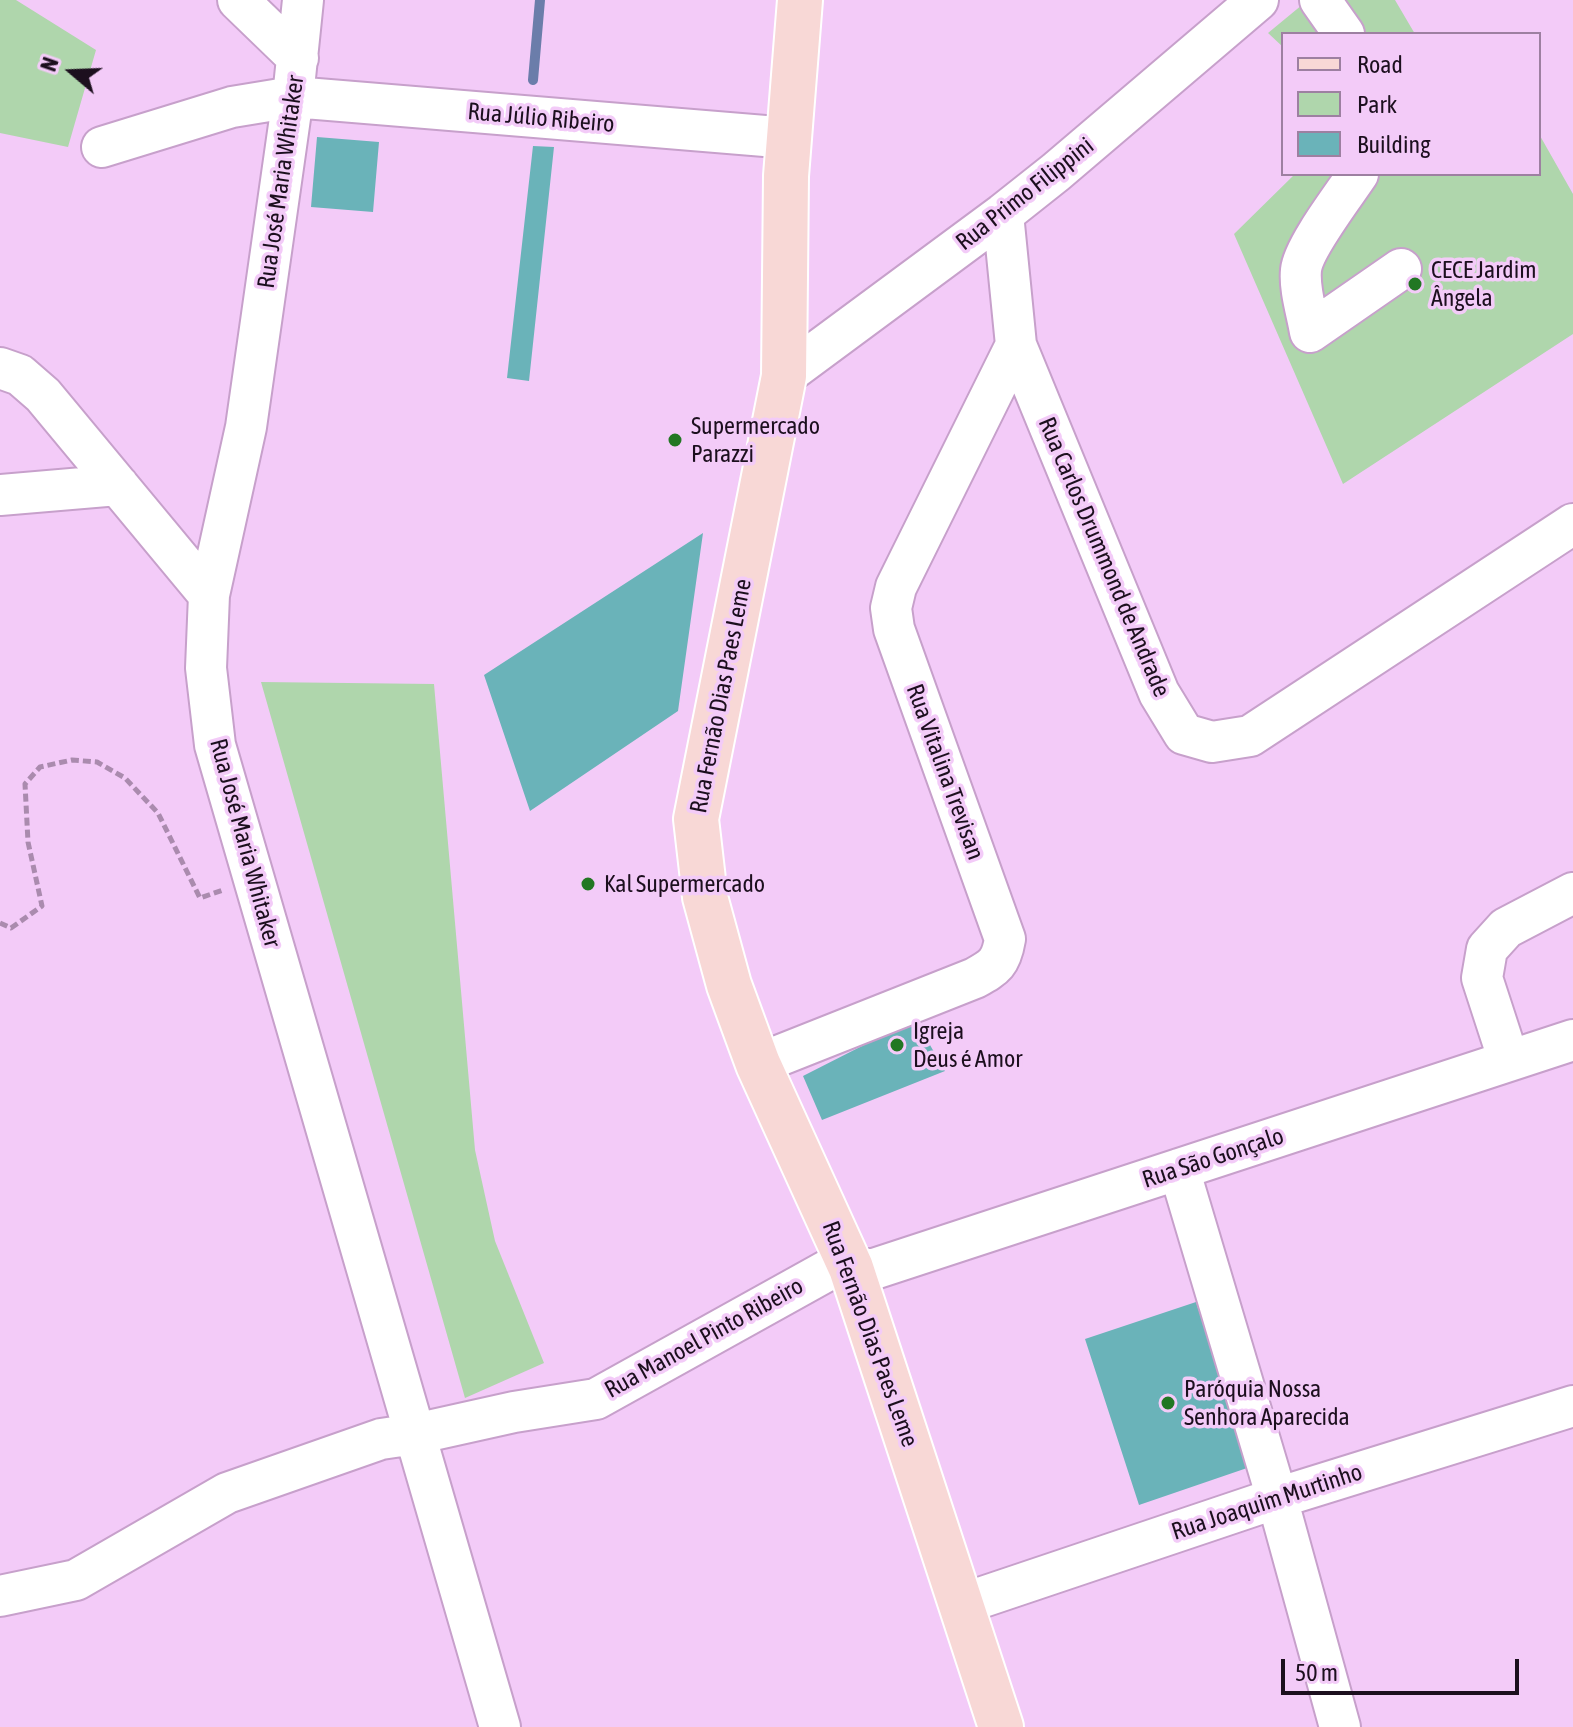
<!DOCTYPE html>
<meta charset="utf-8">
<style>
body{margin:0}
#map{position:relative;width:1573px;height:1727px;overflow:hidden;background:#f3cbf8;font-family:"Asap Condensed",sans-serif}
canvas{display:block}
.legend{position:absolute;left:1281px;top:32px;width:260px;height:144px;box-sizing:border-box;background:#f3cbf8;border:2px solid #9d80a1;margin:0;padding:10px 14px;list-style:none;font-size:24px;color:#1c0f1e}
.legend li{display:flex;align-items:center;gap:16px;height:40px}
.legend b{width:40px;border:2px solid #9d80a1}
.north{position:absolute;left:32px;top:32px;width:80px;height:80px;-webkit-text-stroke:6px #f3cbf8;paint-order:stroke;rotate:289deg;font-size:22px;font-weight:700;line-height:32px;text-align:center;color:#1c0f1e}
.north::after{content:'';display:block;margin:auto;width:28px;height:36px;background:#1c0f1e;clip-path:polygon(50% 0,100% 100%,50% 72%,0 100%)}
.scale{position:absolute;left:1281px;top:1659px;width:238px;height:36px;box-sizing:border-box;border:4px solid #1c0f1e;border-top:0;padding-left:10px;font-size:24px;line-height:28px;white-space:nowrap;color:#1c0f1e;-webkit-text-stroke:6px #f3cbf8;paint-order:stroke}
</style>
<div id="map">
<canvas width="1573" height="1727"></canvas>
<ul class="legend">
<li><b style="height:10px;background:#f8d8d6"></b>Road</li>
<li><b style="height:22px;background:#afd6ac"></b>Park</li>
<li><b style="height:22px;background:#6ab3b9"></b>Building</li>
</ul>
<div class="north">N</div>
<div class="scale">50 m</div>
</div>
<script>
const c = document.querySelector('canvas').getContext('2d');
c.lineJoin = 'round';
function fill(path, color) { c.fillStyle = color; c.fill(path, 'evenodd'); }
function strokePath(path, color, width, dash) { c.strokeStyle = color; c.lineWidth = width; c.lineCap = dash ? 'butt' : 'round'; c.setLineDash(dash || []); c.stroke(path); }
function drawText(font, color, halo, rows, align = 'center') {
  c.font = font + ' "Asap Condensed",sans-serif'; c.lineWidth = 7; c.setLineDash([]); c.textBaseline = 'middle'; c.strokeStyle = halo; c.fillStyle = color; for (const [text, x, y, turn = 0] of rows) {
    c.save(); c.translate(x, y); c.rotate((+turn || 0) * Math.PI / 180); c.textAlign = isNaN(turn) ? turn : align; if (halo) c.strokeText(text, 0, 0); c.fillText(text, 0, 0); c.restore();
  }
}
const green = new Path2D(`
 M 0,0 L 16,0 L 96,50 L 68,147 L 0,133 Z
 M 1308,0 L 1395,0 L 1415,34 L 1283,34 L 1283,47 L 1268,33 Z
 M 1539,134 L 1573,194 L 1573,334 L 1343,484 L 1234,234 L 1295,174 L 1539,174 Z
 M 261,682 L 434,684 L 475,1150 L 495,1241 L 544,1363 L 465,1398 Z`);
const stream = new Path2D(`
 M 533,80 L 540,0`);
const building = new Path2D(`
 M 317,137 L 379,142 L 373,212 L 311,207 Z
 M 533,146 L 554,147 L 529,381 L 507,378 Z
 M 703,533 L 678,711 L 530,811 L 484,675 Z
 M 915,1019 L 945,1071 L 822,1120 L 803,1076 Z
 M 1196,1302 L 1250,1467 L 1139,1505 L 1085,1339 Z`);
const path = new Path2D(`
 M 0,923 L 11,928 L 42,906 L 28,842 L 25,784 L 40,767 L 72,760 L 97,762 L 125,778 L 158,813 L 200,898 L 223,890`);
const minor = new Path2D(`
 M 238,0 L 298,58
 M 303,0 L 293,97 L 246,427 L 209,595 L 206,668 L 215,745 L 500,1727
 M 1320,0 L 1344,34
 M 102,147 L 232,107 L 293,97 L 789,138
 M 1358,174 C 1344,195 1303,248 1301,270 C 1299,290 1307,313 1310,332 L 1401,269
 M 1003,214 L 1016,345 L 1159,693 L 1184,734 L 1212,742 L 1250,736 L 1573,524
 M 0,368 L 20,375 L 43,395 L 209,595
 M 784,376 L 1003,214 L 1056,172 L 1258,0
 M 0,495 L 118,485
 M 1509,1061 L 1482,978 L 1487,949 L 1506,928 L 1573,893
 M 758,1064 L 975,978 C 995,967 1001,963 1005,939 L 894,629 L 891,608 L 896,587 L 1016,345
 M 1179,1169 L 1277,1498 L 1340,1727
 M 0,1596 L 76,1580 L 227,1493 L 381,1439 L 415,1434 L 514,1412 L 596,1399 L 830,1269 L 874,1269 L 1573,1040
 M 962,1604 L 1277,1498 L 1573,1406`);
const major = new Path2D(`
 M 800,0 L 786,176 L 784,376 L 696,819 L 705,897 L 729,985 L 758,1064 L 851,1268 L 1001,1727`);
const markers = [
 [1415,284,8,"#227723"],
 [675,440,8,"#227723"],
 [588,884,8,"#227723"],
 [897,1045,8,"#227723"],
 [1168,1403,8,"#227723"]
];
const streetNames = [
 ["Rua Júlio Ribeiro",541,118,5],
 ["Rua José Maria Whitaker",281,182,-82],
 ["Rua Primo Filippini",1025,194,-38],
 ["Rua Carlos Drummond de Andrade",1104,557,67],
 ["Rua Fernão Dias Paes Leme",721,696,-79],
 ["Rua Vitalina Trevisan",945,772,70],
 ["Rua José Maria Whitaker",245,843,75],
 ["Rua São Gonçalo",1213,1158,-18],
 ["Rua Fernão Dias Paes Leme",870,1334,70],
 ["Rua Manoel Pinto Ribeiro",704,1338,-29],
 ["Rua Joaquim Murtinho",1267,1502,-18]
];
const poiNames = [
 ["CECE Jardim",1431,270],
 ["Ângela",1431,298],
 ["Supermercado",691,426],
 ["Parazzi",691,454],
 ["Kal Supermercado",604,884],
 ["Igreja",913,1031],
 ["Deus é Amor",913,1059],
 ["Paróquia Nossa",1184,1389],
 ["Senhora Aparecida",1184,1417]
];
fill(green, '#afd6ac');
strokePath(stream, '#6b7daa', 10);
fill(building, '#6ab3b9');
strokePath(minor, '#c7a0cb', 44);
strokePath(major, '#fff', 48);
strokePath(path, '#aa8bae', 5, [8, 4]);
strokePath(minor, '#fff', 40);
strokePath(major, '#f8d8d6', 44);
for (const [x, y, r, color] of markers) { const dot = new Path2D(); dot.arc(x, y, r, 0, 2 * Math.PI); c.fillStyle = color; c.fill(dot); strokePath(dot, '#f3cbf8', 3); }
drawText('24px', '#1c0f1e', '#f3cbf8', streetNames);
drawText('24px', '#1c0f1e', '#f3cbf8', poiNames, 'left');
</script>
